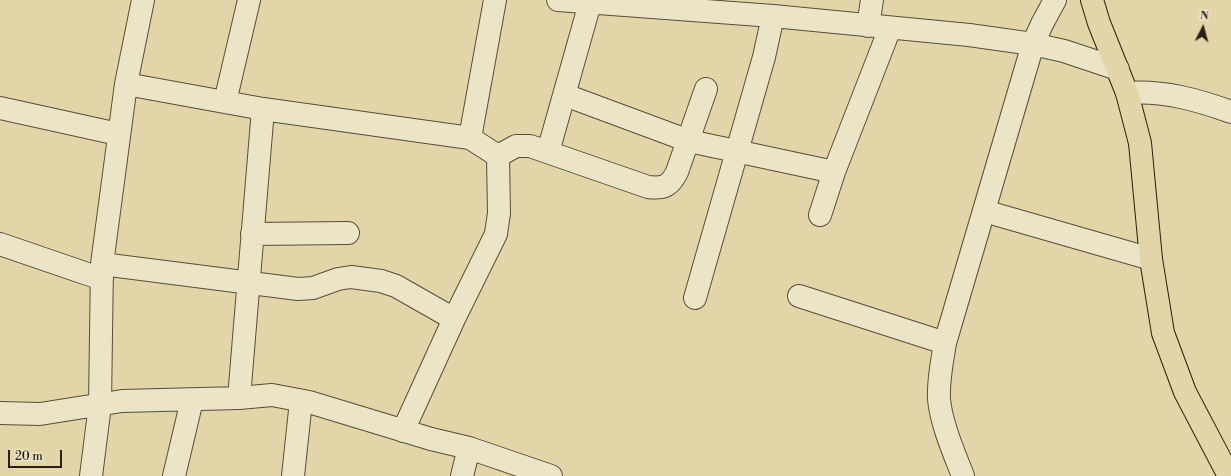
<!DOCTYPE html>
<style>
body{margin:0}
#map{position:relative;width:1231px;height:476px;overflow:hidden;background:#e2d5a7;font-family:"Libre Bodoni",serif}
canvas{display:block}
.north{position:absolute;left:1183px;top:8px;width:40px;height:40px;-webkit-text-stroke:3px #ece4c6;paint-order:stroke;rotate:6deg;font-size:11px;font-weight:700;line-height:16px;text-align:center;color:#2a2015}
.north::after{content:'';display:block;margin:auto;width:14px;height:18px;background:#2a2015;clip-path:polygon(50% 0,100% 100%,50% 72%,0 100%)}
.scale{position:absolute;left:8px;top:450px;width:54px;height:18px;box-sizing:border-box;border:2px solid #2a2015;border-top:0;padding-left:5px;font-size:12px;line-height:14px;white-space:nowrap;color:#2a2015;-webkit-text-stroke:3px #ece4c6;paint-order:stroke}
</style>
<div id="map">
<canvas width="1231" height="476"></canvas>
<div class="north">N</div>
<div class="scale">20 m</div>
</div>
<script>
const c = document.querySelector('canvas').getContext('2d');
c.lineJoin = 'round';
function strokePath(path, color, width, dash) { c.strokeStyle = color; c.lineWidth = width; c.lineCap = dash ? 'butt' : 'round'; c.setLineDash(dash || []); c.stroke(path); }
const minor = new Path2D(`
 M 558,0 L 773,16 L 969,35 L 1033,44 L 1064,51 L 1118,69
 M 868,26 L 872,0
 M 126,84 L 263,109 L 470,138 L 498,156 L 499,213 L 496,234 L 454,319 L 403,431
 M 1127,93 C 1163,90 1198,100 1231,112
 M 565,95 L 689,141 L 834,172
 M 225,102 L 249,0
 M 0,108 L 118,134
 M 470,138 L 495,0
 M 548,152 L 590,3
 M 498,156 L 516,146 L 530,146 L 648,187 C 664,189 670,186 677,172 L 706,89
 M 984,211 L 1151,259
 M 820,215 L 834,172 L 890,28
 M 252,234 L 348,233
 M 0,244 L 102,279
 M 102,264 L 298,289 L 313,288 L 338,279 L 351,277 L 381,281 L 396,286 L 454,319
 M 799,296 L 945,343
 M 695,298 L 764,57 L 773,16
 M 239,398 L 263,109
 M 0,413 L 40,414 L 122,401 L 239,398 L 272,395 L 309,402 L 431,439 L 469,448 L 551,476
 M 91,476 L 100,405 L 102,264 L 126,84 L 143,0
 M 174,476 L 192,400
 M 293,476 L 301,401
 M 462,476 L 469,448
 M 963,476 C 954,453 941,423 939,399 C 938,380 942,362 945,343 L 1033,44 L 1042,24 L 1055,0`);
const major = new Path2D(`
 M 1092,0 L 1099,23 L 1127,93 L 1140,143 L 1151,259 L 1163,333 L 1185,392 L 1229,476`);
strokePath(minor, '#584d3a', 24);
strokePath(major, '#2a2015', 24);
strokePath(minor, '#ece4c6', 22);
strokePath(major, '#e2d5a7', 22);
</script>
